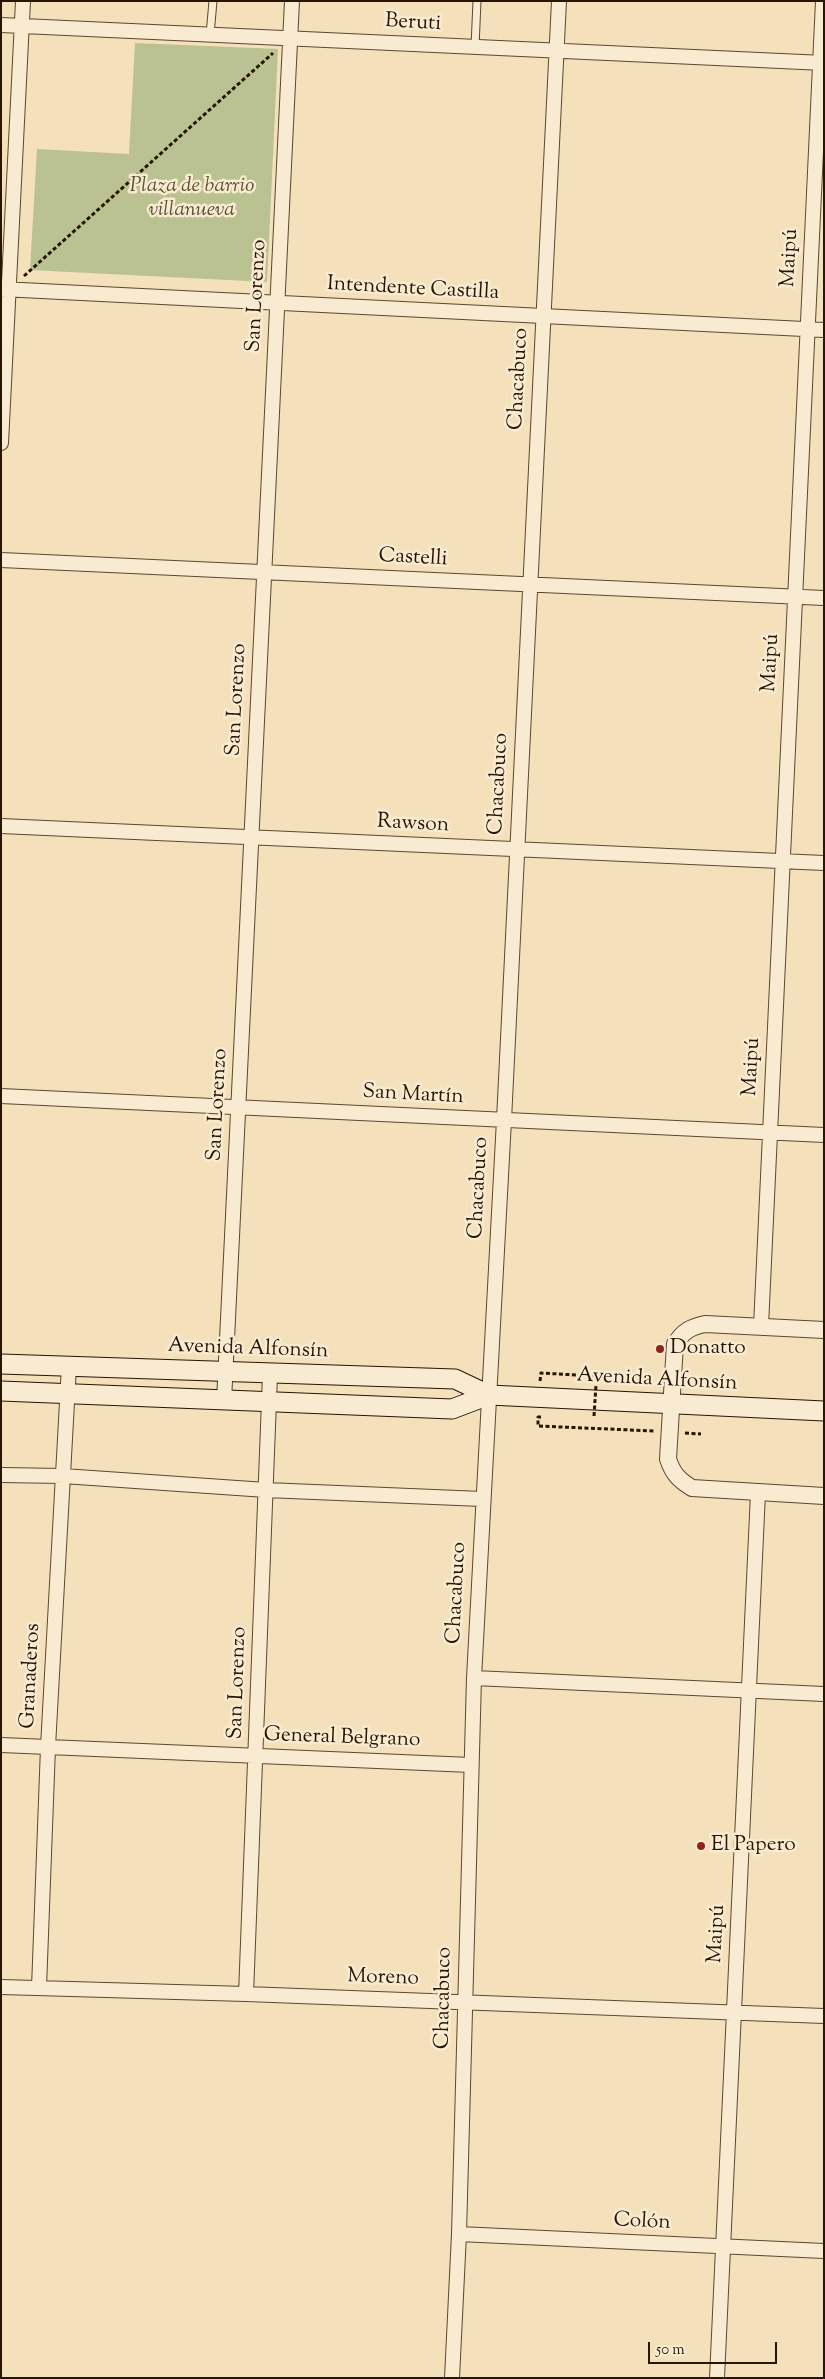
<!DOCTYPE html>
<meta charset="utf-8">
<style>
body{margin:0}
#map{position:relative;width:825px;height:2379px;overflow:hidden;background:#f4e0ba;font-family:"Sorts Mill Goudy",serif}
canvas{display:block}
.frame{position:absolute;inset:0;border:2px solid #281500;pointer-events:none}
.scale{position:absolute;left:648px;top:2342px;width:129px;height:22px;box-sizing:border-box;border:2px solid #281500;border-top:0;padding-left:6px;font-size:15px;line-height:18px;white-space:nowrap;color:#281500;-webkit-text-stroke:4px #f8ebd2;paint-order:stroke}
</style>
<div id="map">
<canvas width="825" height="2379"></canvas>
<div class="frame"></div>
<div class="scale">50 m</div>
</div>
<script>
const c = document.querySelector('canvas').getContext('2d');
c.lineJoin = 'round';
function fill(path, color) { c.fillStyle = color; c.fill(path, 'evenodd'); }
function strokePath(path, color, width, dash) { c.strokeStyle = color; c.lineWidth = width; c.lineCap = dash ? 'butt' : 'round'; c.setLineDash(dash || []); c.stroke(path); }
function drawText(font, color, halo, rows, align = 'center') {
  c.font = font + ' "Sorts Mill Goudy",serif'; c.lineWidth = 5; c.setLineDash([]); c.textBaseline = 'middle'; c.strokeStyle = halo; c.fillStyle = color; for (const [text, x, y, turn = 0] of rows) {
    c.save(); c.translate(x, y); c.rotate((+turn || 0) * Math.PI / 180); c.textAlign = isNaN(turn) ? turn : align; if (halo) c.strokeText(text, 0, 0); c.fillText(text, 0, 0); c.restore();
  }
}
const green = new Path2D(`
 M 135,43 L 278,49 L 267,282 L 30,270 L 37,149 L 129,154 Z`);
const path = new Path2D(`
 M 24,276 L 273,53
 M 540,1381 L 541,1373 L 594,1376
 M 541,1417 L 538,1417 L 538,1426 L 654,1431
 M 685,1433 L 701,1434`);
const service = new Path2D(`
 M 210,35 L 213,1
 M 475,47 L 477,1`);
const minor = new Path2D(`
 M 1,25 L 824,63
 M 1,289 L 824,330
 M 1,443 L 23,1
 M 1,560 L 824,598
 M 1,826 L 824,863
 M 1,1096 L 824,1135
 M 761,1326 L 823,1
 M 224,1401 L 292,1
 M 1,1475 L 63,1476 L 266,1490 L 482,1499
 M 474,1678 L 824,1694
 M 1,1745 L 471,1765
 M 1,1987 L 246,1994 L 824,2016
 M 39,1988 L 48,1747 L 69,1366
 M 246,1994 L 270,1375
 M 459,2234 L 824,2251
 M 452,2378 L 459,2234 L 474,1678 L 504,1120 L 559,1
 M 717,2378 L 758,1493`);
const tertiary = new Path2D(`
 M 824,1330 L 705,1324 C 691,1327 683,1331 675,1344 L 668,1459 C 673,1474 679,1480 692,1488 L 824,1496`);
const secondary = new Path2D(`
 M 1,1364 L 455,1379 L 489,1395 L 824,1411
 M 1,1391 L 452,1409 L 489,1395`);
const pathBridge = new Path2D(`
 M 594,1416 L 596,1385`);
const markers = [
 [660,1349,5,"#8f2418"],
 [701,1846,5,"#8f2418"]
];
const streetNames = [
 ["Beruti",413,24,3],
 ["Maipú",791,258,-87],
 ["Intendente Castilla",413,290,3],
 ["San Lorenzo",258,296,-87],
 ["Chacabuco",520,379,-87],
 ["Castelli",413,559,3],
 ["Maipú",772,663,-87],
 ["San Lorenzo",238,700,-87],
 ["Chacabuco",500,784,-87],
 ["Rawson",413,825,3],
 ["Maipú",753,1067,-87],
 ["San Martín",413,1096,3],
 ["San Lorenzo",219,1105,-87],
 ["Chacabuco",480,1188,-87],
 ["Avenida Alfonsín",248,1350,2],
 ["Avenida Alfonsín",657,1381,3],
 ["Chacabuco",458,1593,-87],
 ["Granaderos",32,1676,-87],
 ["San Lorenzo",239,1683,-88],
 ["General Belgrano",342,1739,2],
 ["Maipú",718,1934,-87],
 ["Moreno",383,1979,2],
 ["Chacabuco",445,1998,-89],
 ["Colón",642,2223,3]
];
const parkNames = [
 ["Plaza de barrio",192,187],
 ["villanueva",192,211]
];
const poiNames = [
 ["Donatto",670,1349],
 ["El Papero",711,1846]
];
fill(green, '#bac291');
strokePath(service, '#5b482e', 9);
strokePath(minor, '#5b482e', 16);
strokePath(tertiary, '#5b482e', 18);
strokePath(secondary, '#281500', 21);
strokePath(path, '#281500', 3, [4, 2.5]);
strokePath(service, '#f8ebd2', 7);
strokePath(minor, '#f8ebd2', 14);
strokePath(tertiary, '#f8ebd2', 16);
strokePath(secondary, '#f8ebd2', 19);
strokePath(pathBridge, '#281500', 3, [4, 2.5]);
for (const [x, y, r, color] of markers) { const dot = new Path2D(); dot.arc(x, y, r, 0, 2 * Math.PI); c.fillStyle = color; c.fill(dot); strokePath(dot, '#f8ebd2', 2); }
drawText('21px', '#281500', '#f8ebd2', streetNames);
drawText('italic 21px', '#5b5233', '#f8ebd2', parkNames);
drawText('21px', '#281500', '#f8ebd2', poiNames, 'left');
</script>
